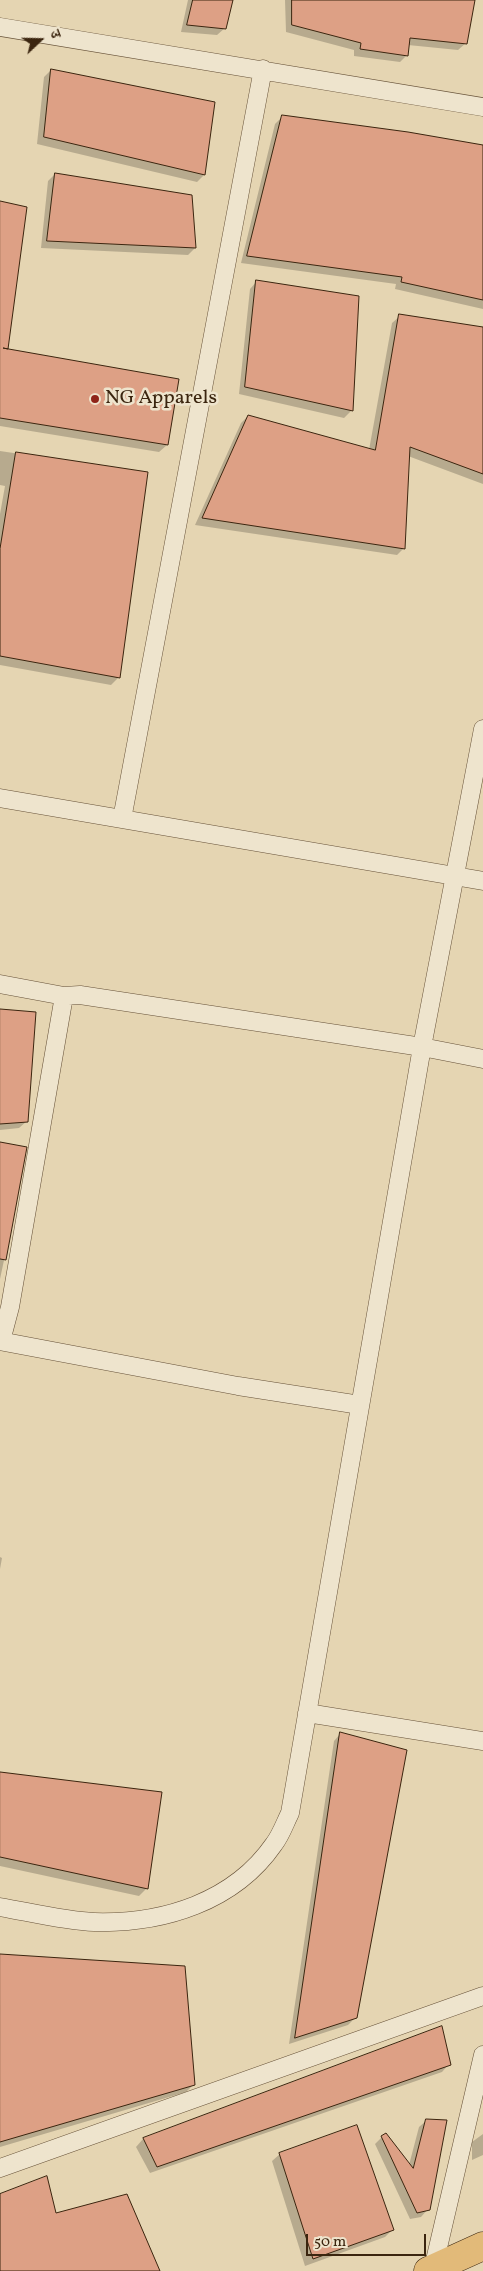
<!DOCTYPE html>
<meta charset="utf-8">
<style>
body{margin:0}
#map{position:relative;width:483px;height:2271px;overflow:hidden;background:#e5d5b2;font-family:Vollkorn,"Noto Serif Devanagari",serif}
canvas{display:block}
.north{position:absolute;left:15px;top:15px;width:50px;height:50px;-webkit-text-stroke:4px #eee4cd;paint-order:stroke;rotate:69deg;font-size:14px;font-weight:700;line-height:20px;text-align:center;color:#3b250f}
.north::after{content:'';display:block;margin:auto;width:18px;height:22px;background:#3b250f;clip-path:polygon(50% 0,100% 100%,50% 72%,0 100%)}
.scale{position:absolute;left:306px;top:2234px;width:120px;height:22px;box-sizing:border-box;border:2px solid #3b250f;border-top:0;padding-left:6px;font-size:15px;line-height:18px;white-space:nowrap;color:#3b250f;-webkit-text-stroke:4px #eee4cd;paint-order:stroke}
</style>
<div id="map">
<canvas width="483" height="2271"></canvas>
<div class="north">उ</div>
<div class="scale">50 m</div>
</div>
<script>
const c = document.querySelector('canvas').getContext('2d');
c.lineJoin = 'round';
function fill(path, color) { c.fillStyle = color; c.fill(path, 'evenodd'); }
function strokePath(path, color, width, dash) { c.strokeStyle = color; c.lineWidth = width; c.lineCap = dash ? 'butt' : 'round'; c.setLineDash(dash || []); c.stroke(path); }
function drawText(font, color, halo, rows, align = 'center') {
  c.font = font + ' Vollkorn,serif'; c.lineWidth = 5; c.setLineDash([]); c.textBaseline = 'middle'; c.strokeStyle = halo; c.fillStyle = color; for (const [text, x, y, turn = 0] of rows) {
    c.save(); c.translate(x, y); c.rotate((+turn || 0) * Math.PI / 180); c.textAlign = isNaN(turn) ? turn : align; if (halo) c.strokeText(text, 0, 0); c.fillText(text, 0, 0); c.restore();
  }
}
const shadow = new Path2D(`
 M 188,0 L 231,0 L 225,28 L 217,35 L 181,32 Z
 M 285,0 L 473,0 L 466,43 L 458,50 L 408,45 L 407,55 L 400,62 L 354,56 L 354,50 L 286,32 Z
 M 51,70 L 213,103 L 204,175 L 197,182 L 37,144 L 44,77 Z
 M 283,116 L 483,147 L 483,309 L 395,289 L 396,284 L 241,263 L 275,124 Z
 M 55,174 L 195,248 L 188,255 L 41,248 L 48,181 Z
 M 0,203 L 7,350 L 167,445 L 159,452 L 0,426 Z
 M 257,281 L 358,297 L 351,411 L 344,418 L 239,394 L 250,289 Z
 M 400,316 L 483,328 L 483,484 L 408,456 L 404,548 L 397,555 L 195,525 L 241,423 L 248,416 L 369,450 L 392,323 Z
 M 0,451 L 147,473 L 119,677 L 111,685 L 0,665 L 0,514 L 5,486 L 0,485 Z
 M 0,1010 L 27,1121 L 19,1128 L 0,1130 Z
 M 0,1143 L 13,1218 L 0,1279 Z
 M 0,1557 L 2,1558 L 0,1569 Z
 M 341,1733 L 356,2017 L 348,2025 L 289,2044 L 334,1741 Z
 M 0,1773 L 147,1888 L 139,1896 L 0,1866 Z
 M 0,1955 L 193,2085 L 186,2092 L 0,2147 Z
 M 441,2028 L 449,2064 L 442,2072 L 150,2173 L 136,2147 L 143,2139 Z
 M 427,2120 L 428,2209 L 421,2217 L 410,2219 L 375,2144 L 382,2137 L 409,2165 L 419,2127 Z
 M 483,2134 L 483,2155 L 472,2160 L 472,2142 Z
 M 280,2154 L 392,2230 L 385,2237 L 305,2266 L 272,2161 Z`);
const building = new Path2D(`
 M 193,0 L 233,0 L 226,29 L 187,25 Z
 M 292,0 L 475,0 L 467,44 L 410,38 L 408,56 L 360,49 L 361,43 L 292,25 Z
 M 51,69 L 215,102 L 205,175 L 44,137 Z
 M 282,115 L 408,132 L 483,145 L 483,300 L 401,282 L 402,277 L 247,256 Z
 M 55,173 L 192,195 L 196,248 L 47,241 Z
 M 0,201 L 27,207 L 8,349 L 3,348 L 179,379 L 168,445 L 0,418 Z
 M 256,280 L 359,296 L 353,411 L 245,387 Z
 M 399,314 L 483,327 L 483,474 L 410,447 L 405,549 L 202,518 L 248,415 L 375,450 Z
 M 16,452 L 148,472 L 120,678 L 0,656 L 0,549 Z
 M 0,1009 L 36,1012 L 28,1122 L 0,1124 Z
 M 0,1142 L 27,1147 L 6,1260 L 0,1259 Z
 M 340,1732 L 407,1750 L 357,2018 L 295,2038 Z
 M 0,1772 L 162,1792 L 148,1889 L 0,1857 Z
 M 0,1954 L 185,1966 L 195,2085 L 0,2142 Z
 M 442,2026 L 451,2065 L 157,2167 L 143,2138 Z
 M 426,2119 L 447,2120 L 430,2210 L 417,2213 L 381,2136 L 386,2133 L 413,2168 Z
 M 357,2125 L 394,2230 L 313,2259 L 279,2153 Z
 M 47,2176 L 56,2213 L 127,2194 L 160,2271 L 0,2271 L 0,2194 Z`);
const minor = new Path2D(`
 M 0,27 L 483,107
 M 0,798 L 483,881
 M 122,819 L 263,69
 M 0,984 L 64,996 L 80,995 L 422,1047 L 483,1059
 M 0,1341 L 238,1386 L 360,1405
 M 1,1341 L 10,1307 L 64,996
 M 307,1713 L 483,1741
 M 0,1907 C 29,1912 65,1921 94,1922 C 163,1924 234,1902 274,1844 C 281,1835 285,1823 290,1813 L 422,1047 L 483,729
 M 0,2168 L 483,1996
 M 433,2269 L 483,2055`);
const primary = new Path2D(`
 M 428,2271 L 483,2246`);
const markers = [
 [95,399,5,"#8f2418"]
];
const poiNames = [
 ["NG Apparels",105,399]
];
fill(shadow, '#0003');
fill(building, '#dda085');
strokePath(building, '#3b250f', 1);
strokePath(minor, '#665138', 19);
strokePath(primary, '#3b250f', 29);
strokePath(minor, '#eee4cd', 18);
strokePath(primary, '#e2ba79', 28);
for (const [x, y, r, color] of markers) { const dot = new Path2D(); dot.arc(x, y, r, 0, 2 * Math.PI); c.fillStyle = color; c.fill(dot); strokePath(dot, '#eee4cd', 2); }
drawText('20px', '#3b250f', '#eee4cd', poiNames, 'left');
</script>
